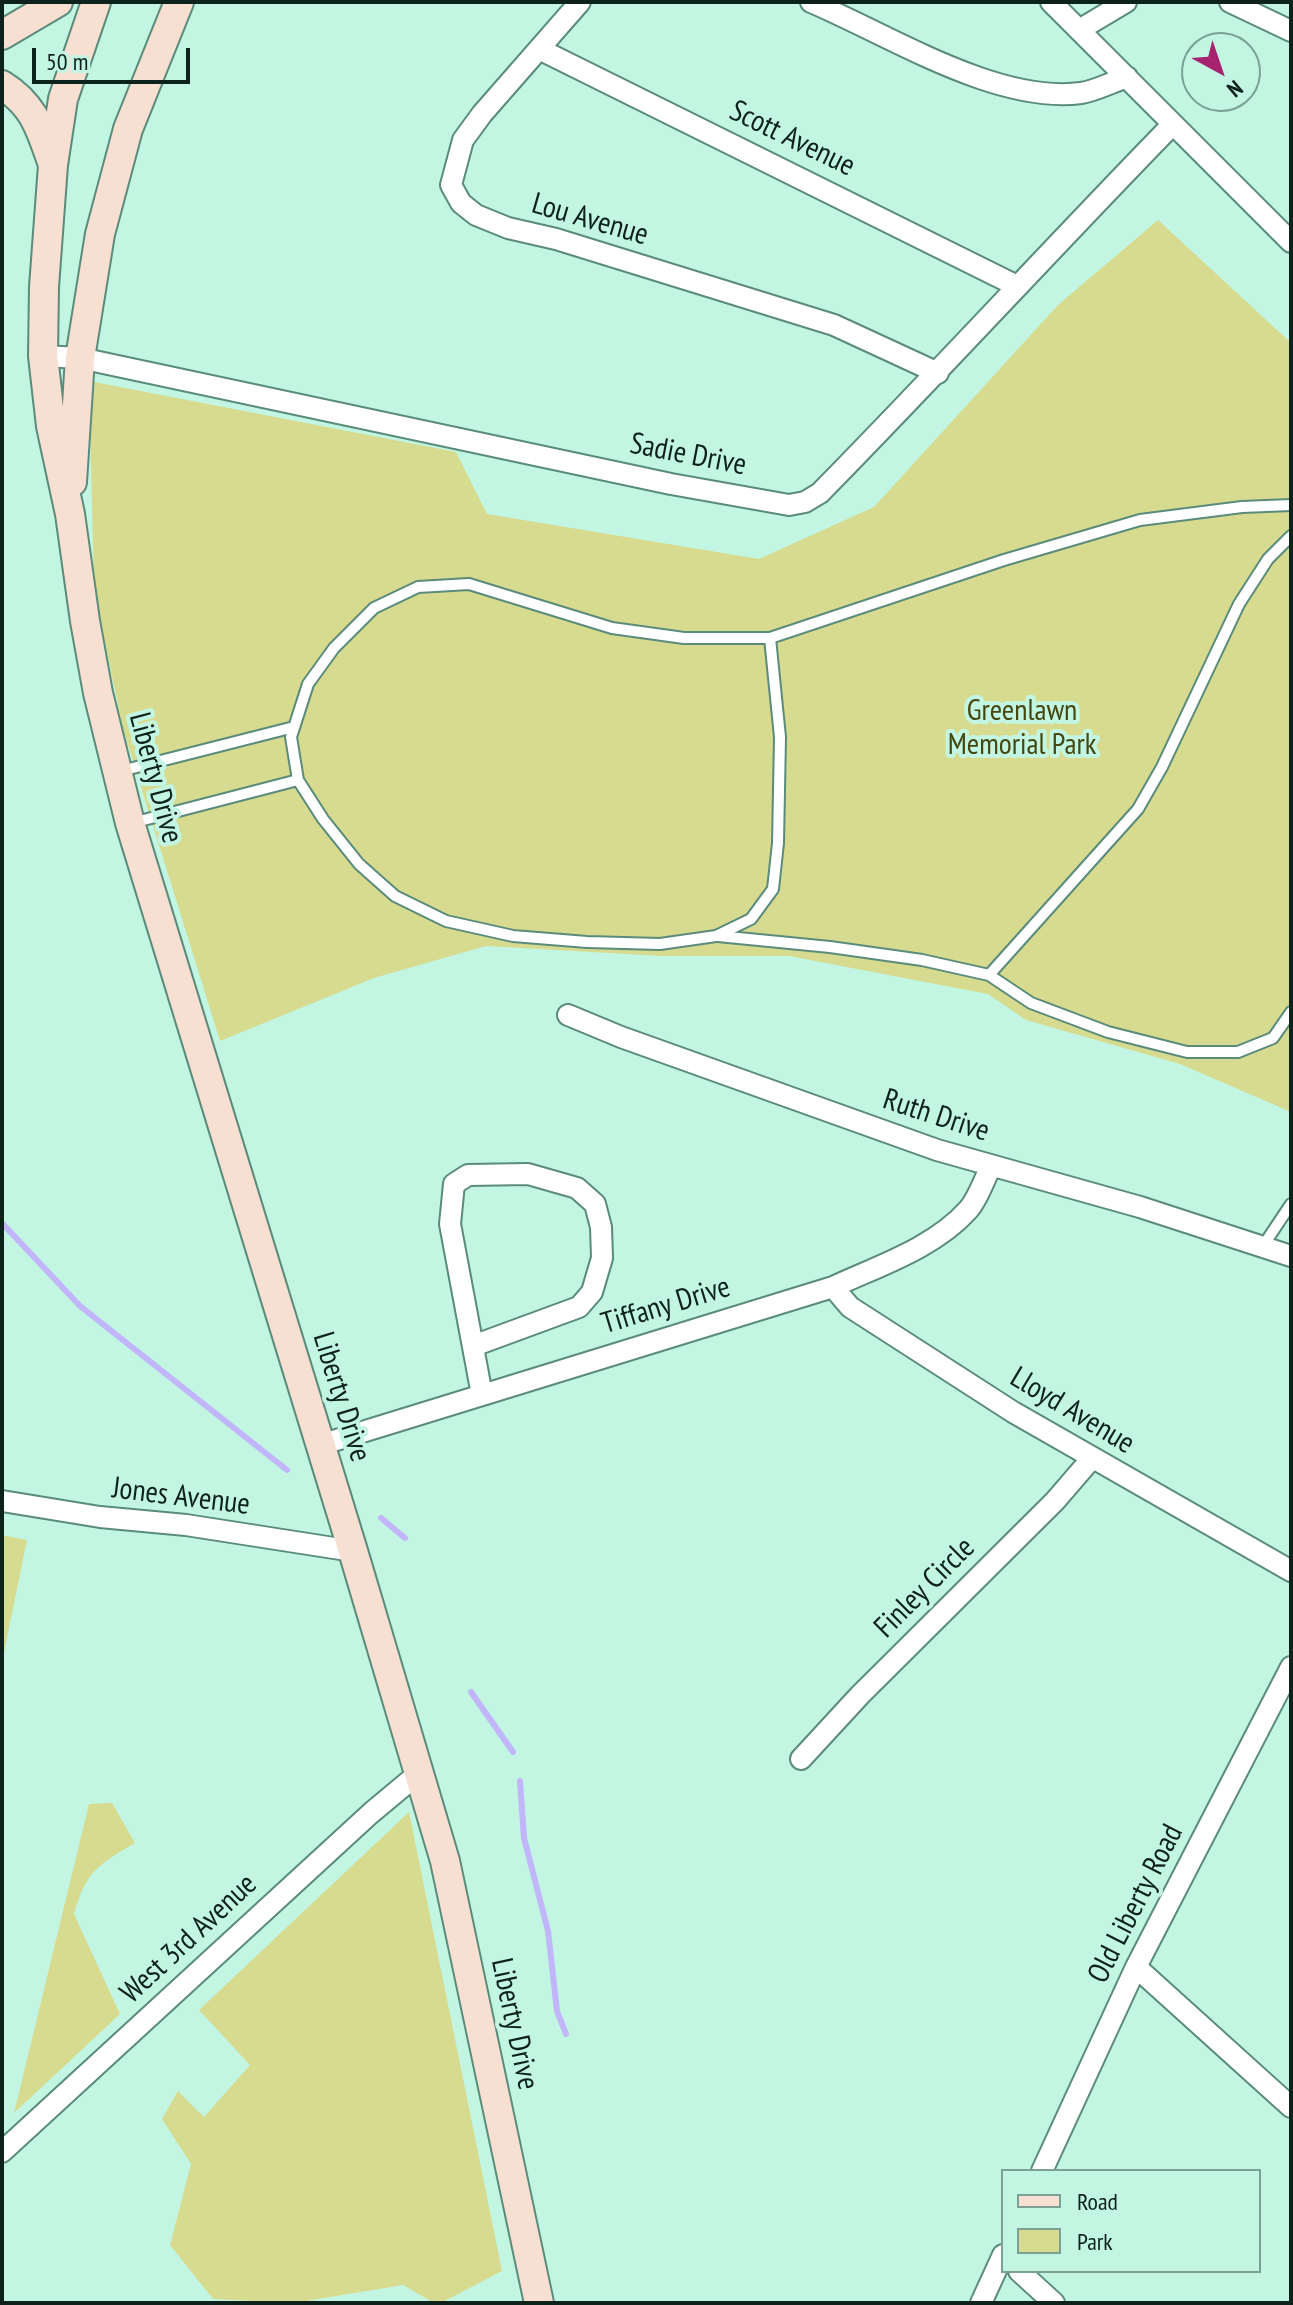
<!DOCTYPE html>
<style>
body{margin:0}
#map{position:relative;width:1293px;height:2305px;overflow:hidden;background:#c2f6e3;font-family:"PT Sans Narrow",sans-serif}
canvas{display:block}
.frame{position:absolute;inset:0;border:4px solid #0e221c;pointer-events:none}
.legend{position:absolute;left:1001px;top:2169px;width:260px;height:104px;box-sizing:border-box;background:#c2f6e3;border:2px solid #7aa193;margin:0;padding:10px 14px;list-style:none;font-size:24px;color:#0e221c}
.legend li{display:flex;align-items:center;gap:16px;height:40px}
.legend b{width:40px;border:2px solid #7aa193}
.north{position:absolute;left:1181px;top:32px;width:80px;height:80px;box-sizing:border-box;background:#c2f6e3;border:2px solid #7aa193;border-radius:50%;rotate:140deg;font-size:22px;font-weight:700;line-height:32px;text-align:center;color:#0e221c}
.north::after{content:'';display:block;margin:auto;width:28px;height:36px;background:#a7236f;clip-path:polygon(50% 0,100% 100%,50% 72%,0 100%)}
.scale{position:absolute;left:32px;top:48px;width:158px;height:36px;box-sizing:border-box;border:4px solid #0e221c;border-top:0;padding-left:10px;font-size:24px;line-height:28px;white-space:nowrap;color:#0e221c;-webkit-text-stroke:6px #c2f6e3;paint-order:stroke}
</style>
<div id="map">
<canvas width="1293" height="2305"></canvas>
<div class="frame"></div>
<ul class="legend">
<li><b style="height:10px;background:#f7dfd1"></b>Road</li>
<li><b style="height:22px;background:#d7db8f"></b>Park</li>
</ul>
<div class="north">N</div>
<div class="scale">50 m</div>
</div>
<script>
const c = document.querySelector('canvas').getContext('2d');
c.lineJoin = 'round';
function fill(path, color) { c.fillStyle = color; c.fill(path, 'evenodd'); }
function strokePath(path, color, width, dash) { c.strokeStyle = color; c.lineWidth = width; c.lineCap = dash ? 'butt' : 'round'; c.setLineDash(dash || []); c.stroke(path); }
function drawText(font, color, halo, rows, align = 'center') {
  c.font = font + ' "PT Sans Narrow",sans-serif'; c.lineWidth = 8; c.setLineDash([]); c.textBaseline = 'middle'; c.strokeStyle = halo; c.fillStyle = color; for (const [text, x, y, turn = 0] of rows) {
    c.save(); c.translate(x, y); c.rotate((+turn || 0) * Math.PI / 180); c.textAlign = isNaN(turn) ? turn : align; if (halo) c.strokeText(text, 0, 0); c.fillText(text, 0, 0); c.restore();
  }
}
const green = new Path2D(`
 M 1158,220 L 1291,343 L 1291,1112 L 1180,1064 L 1026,1020 L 988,994 L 789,956 L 662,956 L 486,946 L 374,978 L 220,1041 L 123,729 L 94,590 L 89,381 L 456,452 L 487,514 L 759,559 L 874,507 L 1058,305 Z
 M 2,1535 L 27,1540 L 2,1662 Z
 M 112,1803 L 135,1843 C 98,1865 86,1871 74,1914 L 120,2014 L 14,2113 L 89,1804 Z
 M 409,1812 L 502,2271 L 441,2303 L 434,2303 L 403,2285 L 294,2303 L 213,2299 L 170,2245 L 191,2164 L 162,2119 L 178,2091 L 204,2117 L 250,2065 L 199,2010 Z`);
const stream = new Path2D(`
 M 2,1223 L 80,1306 L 287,1470
 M 381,1518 L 405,1538
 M 471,1692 L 513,1752
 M 520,1781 L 524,1838 L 548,1931 L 557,2011 L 566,2034`);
const lane = new Path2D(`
 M 770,638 L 780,737 L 778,843 L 773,889 L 751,919 L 716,936 L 660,944 L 587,942 L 513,936 L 446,921 L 395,896 L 359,864 L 323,819 L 298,780 L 291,737 L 308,684 L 334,648 L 374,608 L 418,587 L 469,584 L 612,628 L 684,638 L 770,638 L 1004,560 L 1140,520 L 1242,507 L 1291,505
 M 117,772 L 294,727
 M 132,823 L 298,780
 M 718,936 L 830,947 L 922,960 L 989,975 L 1031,1003 L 1108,1032 L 1187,1052 L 1238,1052 L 1273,1038 L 1291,1012
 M 989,975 L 1138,809 L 1162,767 L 1239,604 L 1268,559 L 1291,536
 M 1263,1246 L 1291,1204`);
const street = new Path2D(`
 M 580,2 L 482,114 L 463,140 L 451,185 L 461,203 L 476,215 L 508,228 L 556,239 L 834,325 L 938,373
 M 811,2 C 889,35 996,104 1081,93 C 1096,91 1112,82 1127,77
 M 1051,2 L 1291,242
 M 1230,2 L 1291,31
 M 1079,30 L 1126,2
 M 539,49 L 1017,286
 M 43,356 L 80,358 L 671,484 L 789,505 L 805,502 L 820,493 C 939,372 1054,246 1173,124
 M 568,1015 L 621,1037 L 937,1150 L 1140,1207 L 1291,1256
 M 833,1287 L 850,1307 L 1013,1412 L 1291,1571
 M 473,1346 L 579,1307 L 592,1292 L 602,1258 L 601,1227 L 595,1204 L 577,1188 L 528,1174 L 468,1175 L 454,1184 L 450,1224 L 482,1395
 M 320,1445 L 833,1287 C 878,1266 934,1248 968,1210 C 978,1199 984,1180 991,1166
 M 2,1501 L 100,1517 L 186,1525 L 353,1551
 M 801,1759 L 860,1695 L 1055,1501 L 1092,1458
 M 1136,1967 L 1291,2107
 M 2,2152 L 371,1813 L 419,1773
 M 1042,2171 L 1136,1967 L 1291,1667
 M 1019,2271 L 1054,2303
 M 981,2303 L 1003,2255`);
const secondary = new Path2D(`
 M 96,2 L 63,99 L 53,165 L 44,287 L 43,356 L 51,426 L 70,514 L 85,621 L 98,693 L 130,823 L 353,1551 L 445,1861 L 539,2303
 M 2,35 L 58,2
 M 2,85 C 34,105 40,128 52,162
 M 72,482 L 80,358 L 100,234 L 128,129 L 179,2`);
const streetNames = [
 ["Scott Avenue",792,139,26],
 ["Lou Avenue",590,220,16],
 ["Sadie Drive",688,455,11],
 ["Liberty Drive",155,778,75],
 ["Ruth Drive",936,1116,18],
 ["Tiffany Drive",666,1306,-17],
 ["Liberty Drive",341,1397,73],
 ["Lloyd Avenue",1072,1411,31],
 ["Jones Avenue",181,1497,7],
 ["Finley Circle",925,1588,-45],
 ["Old Liberty Road",1136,1904,-63],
 ["West 3rd Avenue",189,1939,-43],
 ["Liberty Drive",514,2024,78]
];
const parkNames = [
 ["Greenlawn",1022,711],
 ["Memorial Park",1022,745]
];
fill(green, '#d7db8f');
strokePath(stream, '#c0b6f9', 6);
strokePath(lane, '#5a8b7b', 14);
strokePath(street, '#5a8b7b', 24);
strokePath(secondary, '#5a8b7b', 32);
strokePath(lane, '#fff', 10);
strokePath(street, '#fff', 20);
strokePath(secondary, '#f7dfd1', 28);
drawText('30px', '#0e221c', '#c2f6e3', streetNames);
drawText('30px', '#464710', '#c2f6e3', parkNames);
</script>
